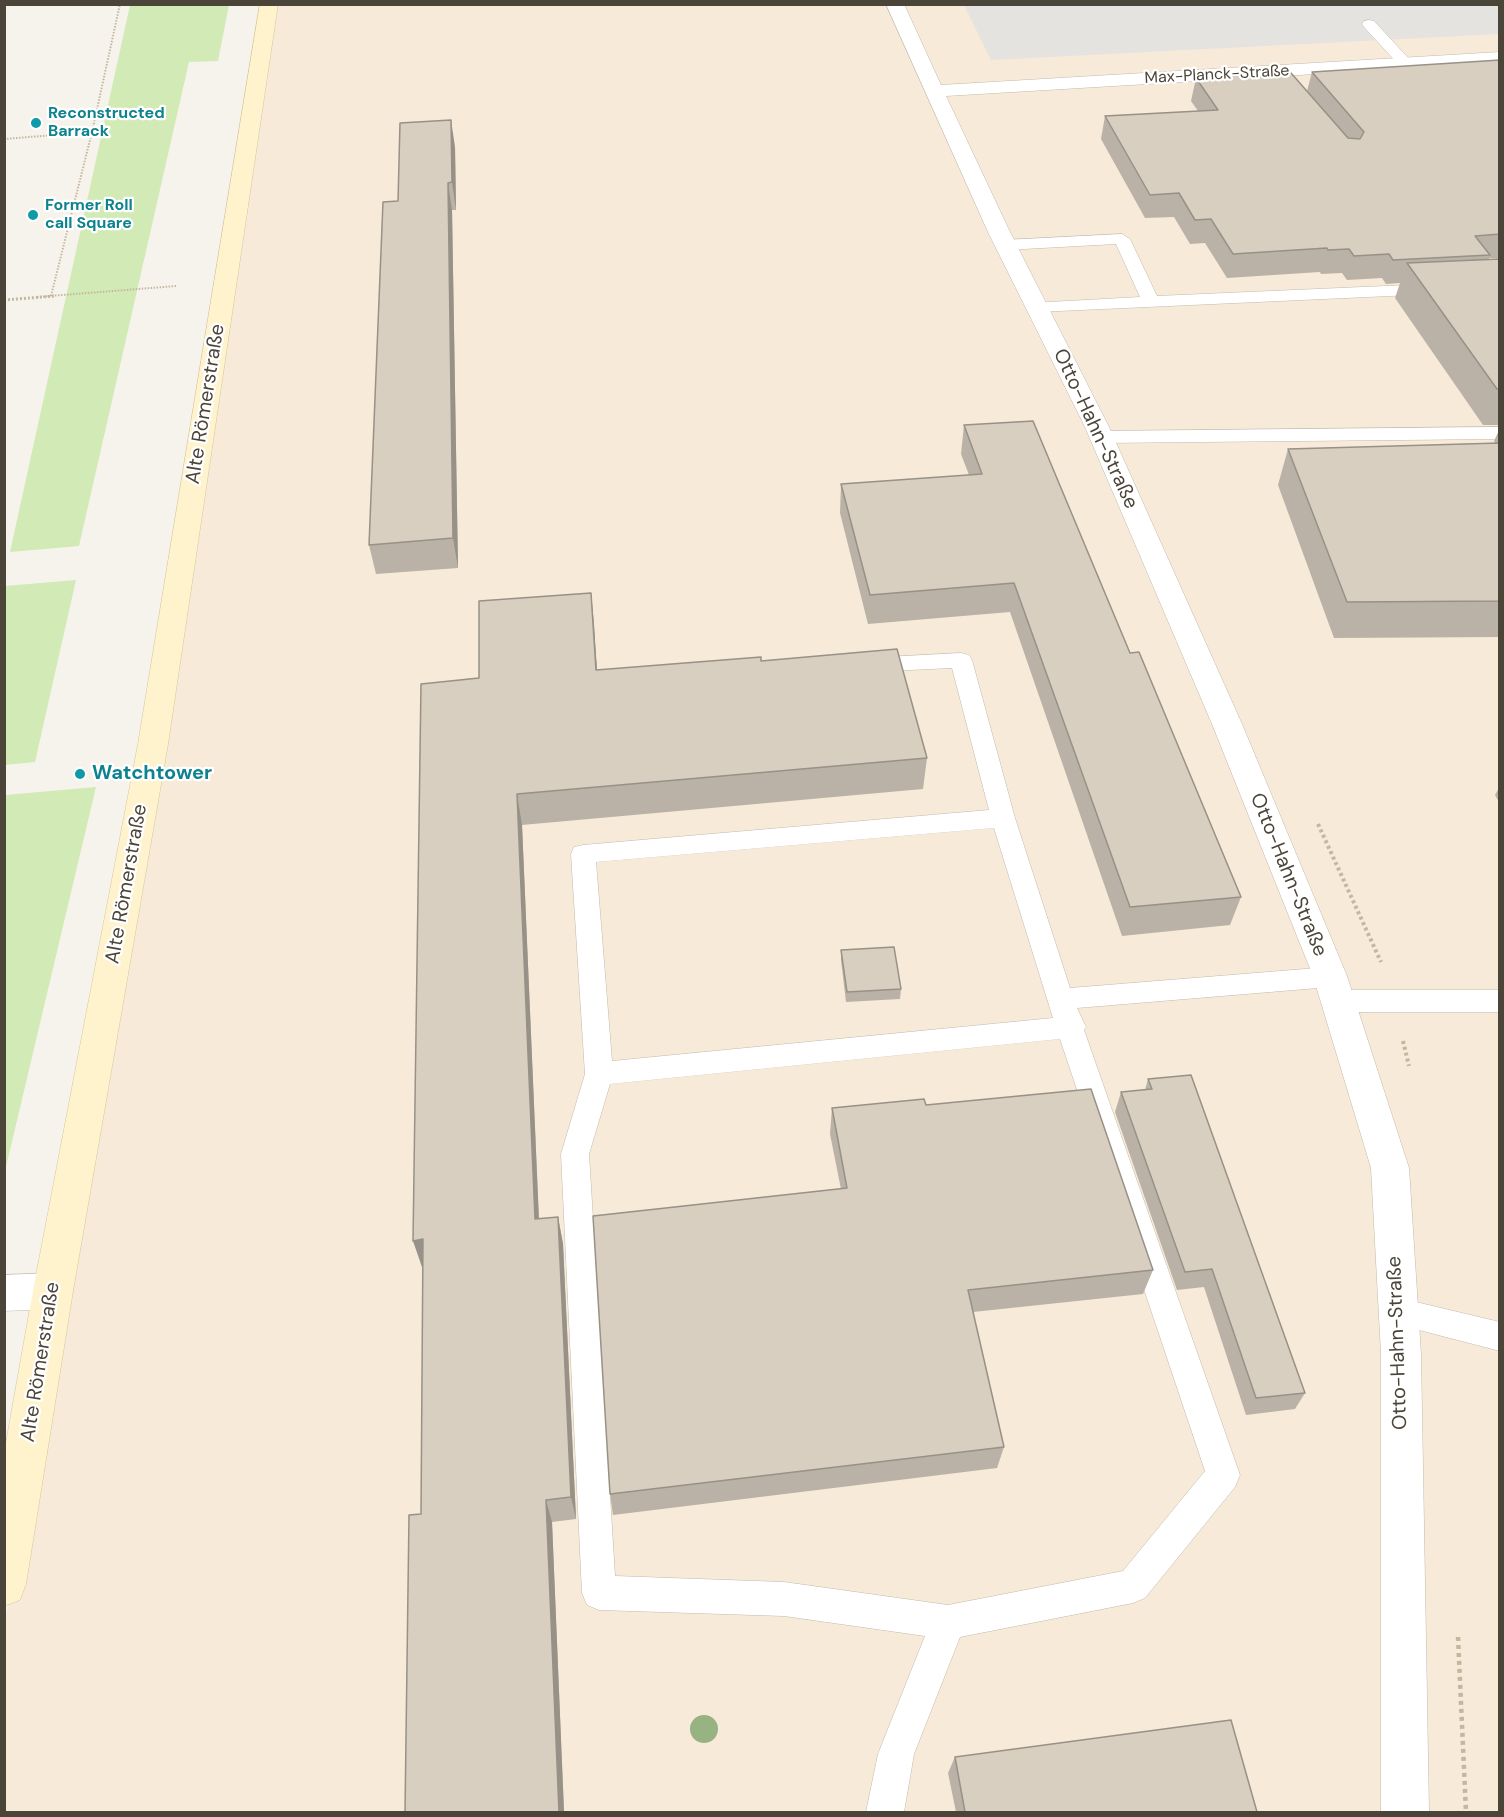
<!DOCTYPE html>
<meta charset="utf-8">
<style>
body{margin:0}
#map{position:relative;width:1504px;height:1817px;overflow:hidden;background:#f6f3ec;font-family:"DM Sans",sans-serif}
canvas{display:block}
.frame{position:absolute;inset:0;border:6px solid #4b4439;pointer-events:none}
</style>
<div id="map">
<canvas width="1504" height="1817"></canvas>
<div class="frame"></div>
</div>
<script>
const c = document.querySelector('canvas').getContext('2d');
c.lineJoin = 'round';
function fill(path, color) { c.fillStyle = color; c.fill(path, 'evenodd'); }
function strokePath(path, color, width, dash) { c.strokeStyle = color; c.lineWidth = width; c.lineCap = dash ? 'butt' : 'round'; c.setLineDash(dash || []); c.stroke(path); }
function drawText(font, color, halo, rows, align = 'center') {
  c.font = font + ' "DM Sans",sans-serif'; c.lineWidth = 4.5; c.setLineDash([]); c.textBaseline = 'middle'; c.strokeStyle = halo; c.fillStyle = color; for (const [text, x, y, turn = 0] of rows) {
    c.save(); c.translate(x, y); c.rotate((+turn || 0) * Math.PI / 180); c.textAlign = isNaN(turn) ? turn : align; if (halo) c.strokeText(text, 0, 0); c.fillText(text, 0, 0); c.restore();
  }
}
const commercial = new Path2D(`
 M 270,5 L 1499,5 L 1499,1812 L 5,1812 L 5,1622 Z`);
const green = new Path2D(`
 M 130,5 L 229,5 L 218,61 L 189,62 L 79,546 L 10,552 Z
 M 76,580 L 35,762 L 5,765 L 5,586 Z
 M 96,787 L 5,1171 L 5,795 Z`);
const parking = new Path2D(`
 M 1422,4 L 1499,5 L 1499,34 L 991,60 L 964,5 Z`);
const pathFar3 = new Path2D(`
 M 4,139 L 92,132
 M 51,296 L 92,132 L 120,4
 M 37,297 L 176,286`);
const pathFar2 = new Path2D(`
 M 4,300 L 55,296`);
const pathFar1 = new Path2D(`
 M 1318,824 L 1381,962
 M 1403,1041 L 1409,1066`);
const path = new Path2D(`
 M 1458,1637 L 1466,1812`);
const service = new Path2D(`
 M 1369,20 L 1374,21 L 1410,60 L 1412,63 L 1410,66 L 1400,66 L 1364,27 L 1362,24 L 1364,21 Z
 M 1122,234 L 1130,239 L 1157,296 L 1500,281 L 1500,291 L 1037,312 L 1031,311 L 1028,307 L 1031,303 L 1140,297 L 1116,244 L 1005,250 L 997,245 L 1005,240 Z
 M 1500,427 L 1500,439 L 1101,443 L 1094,441 L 1091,437 L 1094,433 L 1101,431 Z
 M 961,653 L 969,655 L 972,660 L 1015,818 L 1070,988 L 1330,967 L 1339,970 L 1343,977 L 1339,984 L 1330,987 L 1077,1008 L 1086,1027 L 1084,1030 L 1240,1475 L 1235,1487 L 1145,1598 L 1133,1603 L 960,1637 L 914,1754 L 904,1812 L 866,1812 L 878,1754 L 925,1636 L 784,1616 L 599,1610 L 587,1605 L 582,1593 L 561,1154 L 585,1074 L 571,854 L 574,847 L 583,845 L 989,810 L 952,668 L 866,672 L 858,670 L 855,665 L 858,660 L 866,658 ZM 994,828 L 1053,1018 L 612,1061 L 596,862 ZM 1060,1039 L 1205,1471 L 1123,1571 L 948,1605 L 784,1582 L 615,1576 L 589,1154 L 610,1084 Z
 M 1338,990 L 1500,990 L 1500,1012 L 1338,1012 L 1329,1009 L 1325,1001 L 1329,993 Z
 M 1399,1298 L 1500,1322 L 1500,1351 L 1388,1322 L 1384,1312 L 1388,1302 Z`);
const minor = new Path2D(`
 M 886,4 L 904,4 L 941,85 L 1500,52 L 1500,63 L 946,96 L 1010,232 L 1109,427 L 1242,724 L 1347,976 L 1409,1168 L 1421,1354 L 1429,1812 L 1381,1812 L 1381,1354 L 1371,1168 L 1313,976 L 1212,724 L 1085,427 L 988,232 Z
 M 53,1273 L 67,1278 L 73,1291 L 67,1304 L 53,1309 L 4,1311 L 4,1275 Z`);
const secondary = new Path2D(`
 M 260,4 L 278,4 L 168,744 L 73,1291 L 26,1584 L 20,1600 L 4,1606 L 4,1454 L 33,1291 L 138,744 Z`);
const trees = [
 [704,1729]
];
const wall = new Path2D(`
 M 1500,60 L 1500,258 L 1489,258 L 1489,260 L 1500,259 L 1500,425 L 1483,425 L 1395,298 L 1400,283 L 1386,284 L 1382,278 L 1347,280 L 1342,273 L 1321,274 L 1320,272 L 1227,278 L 1205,243 L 1190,244 L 1174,217 L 1145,218 L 1101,139 L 1105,116 L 1198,111 L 1191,101 L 1196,78 L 1307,91 L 1312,72 Z
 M 455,147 L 456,210 L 452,210 L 458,568 L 376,574 L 369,545 L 398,201 Z
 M 964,425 L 1130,653 L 1241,897 L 1230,925 L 1122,936 L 1010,612 L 868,624 L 840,513 L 841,484 L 969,475 L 961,454 Z
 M 1500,428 L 1500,637 L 1334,638 L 1278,485 L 1288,449 L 1495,443 L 1494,441 Z
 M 591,593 L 597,670 L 761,661 L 927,758 L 923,789 L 522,825 L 539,1219 L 558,1217 L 563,1244 L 576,1519 L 552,1522 L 564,1812 L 405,1812 L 421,1514 L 423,1267 L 422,1267 L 479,678 Z
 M 1500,786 L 1500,804 L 1495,795 Z
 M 841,950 L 901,989 L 900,999 L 846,1002 L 841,960 Z
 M 1148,1079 L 1305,1393 L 1295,1409 L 1246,1415 L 1204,1287 L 1177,1290 L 1115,1112 L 1121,1092 L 1145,1090 Z
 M 926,1105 L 1153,1270 L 1143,1294 L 973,1312 L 1004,1447 L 997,1468 L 613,1515 L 610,1494 L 841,1189 L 830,1134 L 832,1108 Z
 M 955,1757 L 1257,1812 L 956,1812 L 948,1773 Z`);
const shadedWall = new Path2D(`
 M 451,120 L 455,147 L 456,210 L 452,182 Z
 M 448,183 L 452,210 L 458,568 L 453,538 Z
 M 591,593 L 594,624 L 599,702 L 596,670 Z
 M 517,794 L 522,825 L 540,1246 L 535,1219 Z
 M 558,1217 L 563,1244 L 576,1519 L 571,1497 Z
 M 423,1239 L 432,1266 L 422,1267 L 413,1241 Z
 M 546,1500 L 552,1522 L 564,1812 L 559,1812 Z`);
const building = new Path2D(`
 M 1500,60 L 1500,234 L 1475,236 L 1490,255 L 1393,260 L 1389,254 L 1354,256 L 1349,249 L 1328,250 L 1327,248 L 1233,254 L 1211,219 L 1195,220 L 1179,193 L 1150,195 L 1105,116 L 1218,110 L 1196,78 L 1291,73 L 1348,138 L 1360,139 L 1364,132 L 1312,72 Z
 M 451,120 L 452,182 L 448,183 L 453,538 L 369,545 L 383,202 L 398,201 L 400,123 Z
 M 1500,259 L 1500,389 L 1497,389 L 1407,263 Z
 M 1033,421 L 1130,653 L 1139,652 L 1241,897 L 1130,907 L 1014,583 L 870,595 L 841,484 L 982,474 L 964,425 Z
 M 1500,443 L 1500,601 L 1347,602 L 1288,449 Z
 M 591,593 L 596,670 L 761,657 L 761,661 L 897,649 L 927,758 L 517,794 L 535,1219 L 558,1217 L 571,1497 L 546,1500 L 559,1812 L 405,1812 L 409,1515 L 421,1514 L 423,1239 L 413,1241 L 421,684 L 479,678 L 479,601 Z
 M 894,947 L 901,989 L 847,992 L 841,950 Z
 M 1191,1075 L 1305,1393 L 1256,1398 L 1212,1269 L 1185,1272 L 1121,1092 L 1152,1089 L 1148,1079 Z
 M 1091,1089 L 1153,1270 L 968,1290 L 1004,1447 L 610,1494 L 593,1216 L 847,1188 L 832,1108 L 924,1099 L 926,1105 Z
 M 1231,1720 L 1257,1812 L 965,1812 L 955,1757 Z`);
const markers = [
 [36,123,6,"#0f9aa8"],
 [33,215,6,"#0f9aa8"],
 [80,774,6,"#0f9aa8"]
];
const farStreetnames = [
 ["Max-Planck-Straße",1217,75,-3]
];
const farCulturenames = [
 ["Reconstructed",48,114],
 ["Barrack",48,132],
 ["Former Roll",45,206],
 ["call Square",45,224]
];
const streetNames = [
 ["Alte Römerstraße",206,404,-81],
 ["Otto-Hahn-Straße",1095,429,65],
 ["Otto-Hahn-Straße",1288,875,68],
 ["Alte Römerstraße",127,884,-80],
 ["Otto-Hahn-Straße",1398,1343,-92],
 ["Alte Römerstraße",41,1362,-81]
];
const cultureNames = [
 ["Watchtower",92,774]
];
fill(commercial, '#f7ead8');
fill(green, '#d2eab5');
fill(parking, '#e5e3e0');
strokePath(service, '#c2bbae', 1);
strokePath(minor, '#c2bbae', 1);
strokePath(secondary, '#d6c79b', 1);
strokePath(pathFar3, '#c4b79f', 2, [1.5, 1.5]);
strokePath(pathFar2, '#c4b79f', 3, [2, 2]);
strokePath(pathFar1, '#c4b79f', 4, [3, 3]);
strokePath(path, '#c4b79f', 4.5, [4, 4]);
fill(service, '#fff');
fill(minor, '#fff');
fill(secondary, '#fff3cd');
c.fillStyle = '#97b381';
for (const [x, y] of trees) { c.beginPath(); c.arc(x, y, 14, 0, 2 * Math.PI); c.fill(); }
fill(wall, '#bab2a6');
fill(shadedWall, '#979187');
fill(building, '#d8cfc1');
strokePath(building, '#979187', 1.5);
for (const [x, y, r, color] of markers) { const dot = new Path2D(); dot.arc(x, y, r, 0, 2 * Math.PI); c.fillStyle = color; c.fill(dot); strokePath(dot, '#fff', 2); }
drawText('16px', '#4b4439', '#fff', farStreetnames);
drawText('bold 16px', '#0d838f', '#fff', farCulturenames, 'left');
drawText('20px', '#4b4439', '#fff', streetNames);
drawText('bold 20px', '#0d838f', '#fff', cultureNames, 'left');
</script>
